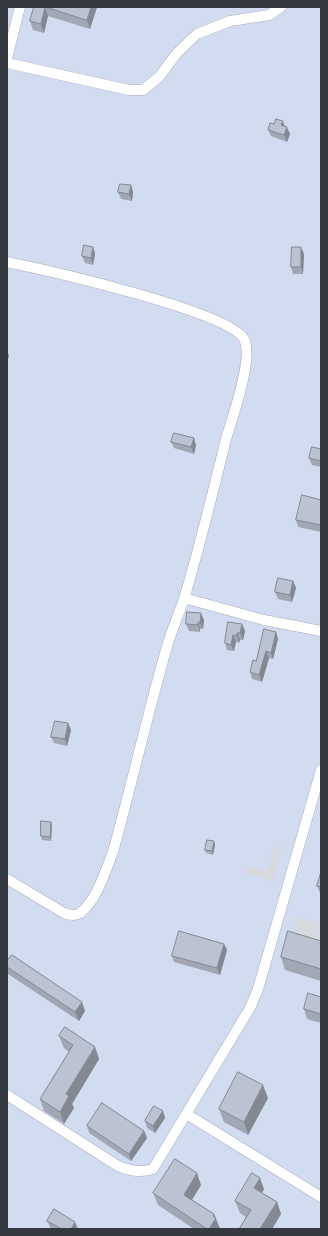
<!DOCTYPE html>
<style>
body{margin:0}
#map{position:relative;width:328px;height:1236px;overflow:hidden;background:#e5e7f0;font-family:"Titillium Web",sans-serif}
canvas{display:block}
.frame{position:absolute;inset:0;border:8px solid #353942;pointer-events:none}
</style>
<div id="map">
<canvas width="328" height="1236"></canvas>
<div class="frame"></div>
</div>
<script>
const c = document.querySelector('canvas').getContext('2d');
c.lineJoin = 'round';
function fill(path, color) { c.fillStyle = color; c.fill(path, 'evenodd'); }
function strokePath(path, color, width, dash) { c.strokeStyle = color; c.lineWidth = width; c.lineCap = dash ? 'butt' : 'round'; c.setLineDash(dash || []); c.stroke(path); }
const commercial = new Path2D(`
 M 7,7 L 321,7 L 321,1229 L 7,1229 Z`);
const industrial = new Path2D(`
 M 275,846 L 282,848 L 273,881 L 245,873 L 246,866 L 267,871 Z
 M 298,917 L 320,924 L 317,935 L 321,936 L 319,947 L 291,939 Z`);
const minor = new Path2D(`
 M 7,58 L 20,7
 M 7,63 L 129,90 L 143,90 L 159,77 L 177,53 L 197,34 L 230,21 L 269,15 L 281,7
 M 7,262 C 46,270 228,311 244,339 C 254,357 232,419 226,439 C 213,492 200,546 184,599 C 179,613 173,628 168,643 C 148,712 132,783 113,852 C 105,872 97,900 80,913 C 75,916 69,915 64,913 L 7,879
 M 184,598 L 264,620 L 321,631
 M 7,1095 L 118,1166 C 131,1171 140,1173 153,1169 L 250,1008 L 258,989 L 321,770
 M 188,1115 L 321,1197`);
const wall = new Path2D(`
 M 34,7 L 97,7 L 90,29 L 48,16 L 44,33 L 33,30 L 30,21 Z
 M 285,127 L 290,134 L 287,142 L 271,136 L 268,130 Z
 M 131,185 L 133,192 L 132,201 L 121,199 L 118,192 Z
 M 93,247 L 95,254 L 93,265 L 85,263 L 82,256 Z
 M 304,254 L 303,274 L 293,274 L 291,267 Z
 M 171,442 L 196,445 L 194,454 L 174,448 Z
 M 321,449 L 321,467 L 312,465 L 309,458 Z
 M 321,500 L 321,532 L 298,527 L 296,520 Z
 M 293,581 L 296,588 L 292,602 L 278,599 L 275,592 Z
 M 204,620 L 203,629 L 200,629 L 200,632 L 189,631 L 186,624 Z
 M 242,624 L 245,631 L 243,640 L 240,640 L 239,643 L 236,642 L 234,651 L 227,650 L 225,643 Z
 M 276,632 L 278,639 L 273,659 L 269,658 L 262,682 L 252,679 L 250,672 L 256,661 Z
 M 68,723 L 71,730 L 67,746 L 54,743 L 51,737 Z
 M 51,822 L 52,825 L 51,841 L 42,840 L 41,836 Z
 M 214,841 L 215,845 L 213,855 L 206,853 L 205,850 Z
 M 321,872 L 321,893 L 320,893 L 317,886 Z
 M 321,941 L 321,981 L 285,970 L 281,957 Z
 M 224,944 L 227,950 L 220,975 L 174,962 L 172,956 Z
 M 7,961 L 85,1011 L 79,1021 L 8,974 L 7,972 Z
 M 321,997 L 321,1023 L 307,1019 L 304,1009 Z
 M 59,1036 L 95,1047 L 99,1059 L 72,1104 L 74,1108 L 64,1124 L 44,1111 L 40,1099 L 69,1052 L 64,1048 Z
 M 268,1098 L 248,1135 L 224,1122 L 219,1109 Z
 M 163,1111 L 165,1118 L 155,1133 L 147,1128 L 145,1121 Z
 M 87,1126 L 144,1131 L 147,1138 L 131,1161 L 89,1133 Z
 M 201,1185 L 192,1200 L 214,1214 L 220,1229 L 194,1229 L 158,1205 L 153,1193 Z
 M 264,1189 L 262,1193 L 277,1202 L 281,1214 L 272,1229 L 239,1229 L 246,1217 L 240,1213 L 235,1201 Z
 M 47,1221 L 78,1229 L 53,1229 L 50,1227 Z`);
const shadedWall = new Path2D(`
 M 45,7 L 48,16 L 44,33 L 41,24 Z
 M 91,7 L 97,7 L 90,29 L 87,20 Z
 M 283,121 L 285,128 L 281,125 Z
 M 287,127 L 290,134 L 287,142 L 284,135 Z
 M 131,185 L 133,192 L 132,201 L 129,194 Z
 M 93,247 L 95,254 L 93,265 L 91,258 Z
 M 301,247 L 304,254 L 303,274 L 301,267 Z
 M 7,350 L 9,356 L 7,363 Z
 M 194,438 L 196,445 L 194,454 L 191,447 Z
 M 293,581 L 296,588 L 292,602 L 290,595 Z
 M 201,613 L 204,620 L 203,629 L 200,623 Z
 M 198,622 L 200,629 L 200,632 L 198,625 Z
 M 242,624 L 245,631 L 243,640 L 240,633 Z
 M 276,632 L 278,639 L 273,659 L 271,653 Z
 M 237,633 L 240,640 L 239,643 L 237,636 Z
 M 233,635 L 236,642 L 234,651 L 231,645 Z
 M 266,651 L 269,658 L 262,682 L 259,675 Z
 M 68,723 L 71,730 L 67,746 L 65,739 Z
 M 51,822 L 52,825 L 51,841 L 50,837 Z
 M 214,841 L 215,845 L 213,855 L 212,851 Z
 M 224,944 L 227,950 L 220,975 L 217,968 Z
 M 82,1002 L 85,1011 L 79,1021 L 75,1012 Z
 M 95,1047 L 99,1059 L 72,1104 L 74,1108 L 64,1124 L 60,1112 L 66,1094 Z
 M 263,1085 L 268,1098 L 248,1135 L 244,1122 Z
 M 163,1111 L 165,1118 L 155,1133 L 153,1126 Z
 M 144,1131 L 147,1138 L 131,1161 L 129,1154 Z
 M 197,1173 L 201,1185 L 188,1206 L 184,1195 Z
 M 260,1178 L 264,1189 L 258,1199 L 254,1188 Z
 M 277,1202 L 281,1214 L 272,1229 L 260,1229 Z
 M 214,1214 L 220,1229 L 209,1229 L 213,1216 Z
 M 75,1222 L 78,1229 L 71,1229 Z`);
const building = new Path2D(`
 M 34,7 L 45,7 L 41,24 L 30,21 Z
 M 46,7 L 91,7 L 87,20 Z
 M 276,119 L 283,121 L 281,125 L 287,127 L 284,135 L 268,130 L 270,123 L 274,124 Z
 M 120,184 L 131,185 L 129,194 L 118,192 Z
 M 84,245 L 93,247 L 91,258 L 82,256 Z
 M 292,247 L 301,247 L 301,267 L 291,267 Z
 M 174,433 L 194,438 L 191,447 L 171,442 Z
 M 312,447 L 321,449 L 321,461 L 309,458 Z
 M 302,495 L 321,500 L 321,525 L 296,520 Z
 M 278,578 L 293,581 L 290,595 L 275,592 Z
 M 187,612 L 201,613 L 200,623 L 198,622 L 198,625 L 186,624 Z
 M 228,622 L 242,624 L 240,633 L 237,633 L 237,636 L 233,635 L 231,645 L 225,643 Z
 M 264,629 L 276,632 L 271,653 L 266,651 L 259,675 L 250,672 L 253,660 L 256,661 Z
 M 55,721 L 68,723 L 65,739 L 51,737 Z
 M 41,821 L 51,822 L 50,837 L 41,836 Z
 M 207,840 L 214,841 L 212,851 L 205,850 Z
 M 321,872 L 321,887 L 317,886 Z
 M 179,931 L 224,944 L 217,968 L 172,956 Z
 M 288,931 L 321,941 L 321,969 L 281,957 Z
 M 12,955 L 82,1002 L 75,1012 L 7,967 L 7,961 Z
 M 308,993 L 321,997 L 321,1014 L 304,1009 Z
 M 65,1027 L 95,1047 L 66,1094 L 69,1096 L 60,1112 L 40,1099 L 73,1045 L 59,1036 Z
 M 238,1072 L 263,1085 L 244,1122 L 219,1109 Z
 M 102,1103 L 144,1131 L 129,1154 L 87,1126 Z
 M 154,1106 L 163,1111 L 153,1126 L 145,1121 Z
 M 175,1159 L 197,1173 L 184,1195 L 214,1214 L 213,1216 L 216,1218 L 209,1229 L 207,1229 L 153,1193 Z
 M 252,1173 L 260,1178 L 254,1188 L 277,1202 L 260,1229 L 239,1229 L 251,1210 L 235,1201 Z
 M 54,1209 L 75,1222 L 71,1229 L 62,1229 L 47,1221 Z`);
fill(commercial, '#d1dcf1');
fill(industrial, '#d6dadf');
strokePath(minor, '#a8adbb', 11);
strokePath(minor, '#fff', 10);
fill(wall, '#a1a7b4');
fill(shadedWall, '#838892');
fill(building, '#bbc2d1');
strokePath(building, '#838892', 1);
</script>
